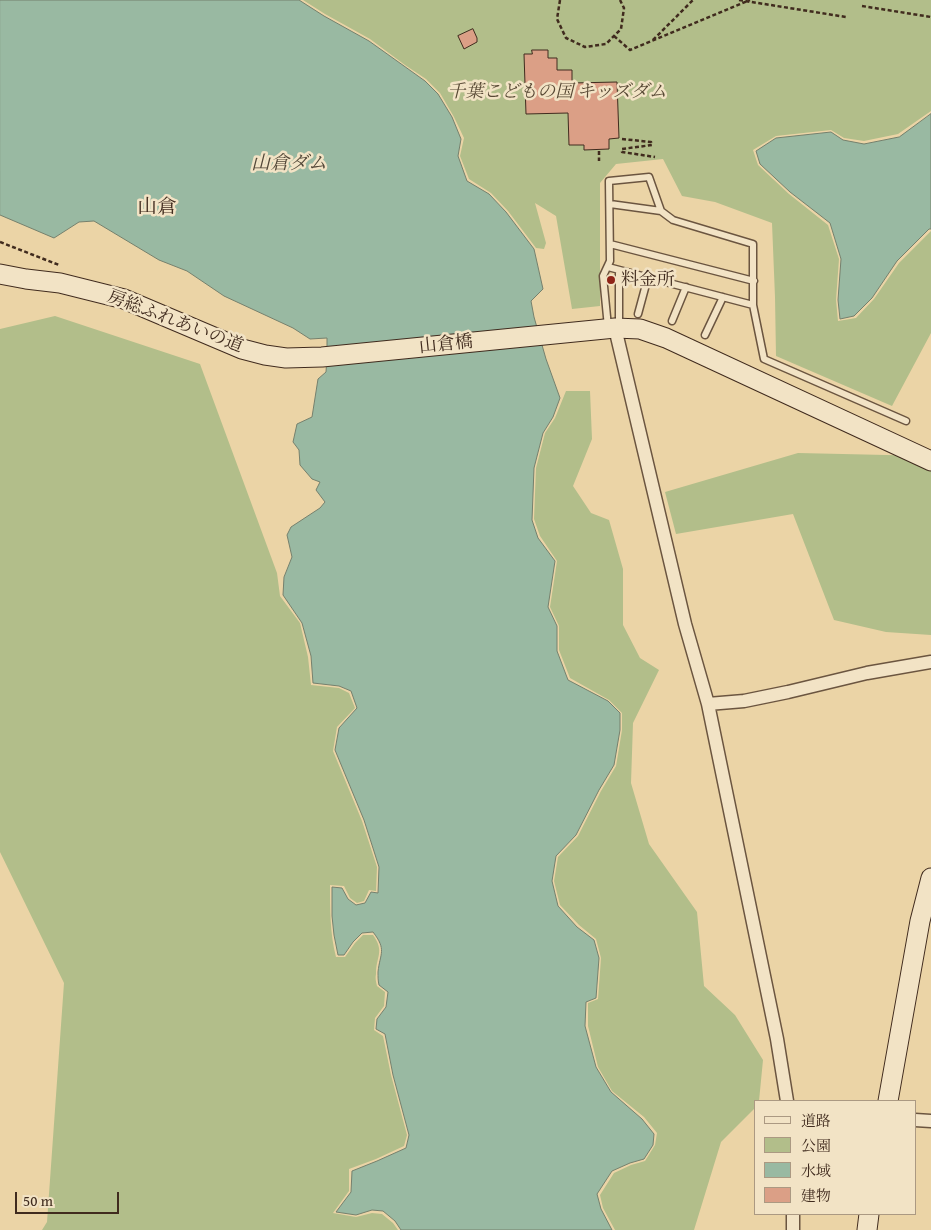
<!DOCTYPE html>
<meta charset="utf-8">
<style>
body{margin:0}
#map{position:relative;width:931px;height:1230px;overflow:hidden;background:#ebd4a6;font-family:"Gentium Book Plus","Noto Serif JP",serif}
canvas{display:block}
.legend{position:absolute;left:754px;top:1100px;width:162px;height:115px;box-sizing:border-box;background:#f2e3c5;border:1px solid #ab9982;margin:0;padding:6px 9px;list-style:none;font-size:15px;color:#402b1e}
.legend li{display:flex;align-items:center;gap:10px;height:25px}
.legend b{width:25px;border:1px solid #ab9982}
.scale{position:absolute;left:15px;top:1192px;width:104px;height:22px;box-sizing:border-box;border:2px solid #402b1e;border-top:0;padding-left:6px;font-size:15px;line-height:18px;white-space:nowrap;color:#402b1e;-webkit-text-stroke:4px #f2e3c5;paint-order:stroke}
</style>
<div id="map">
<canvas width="931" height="1230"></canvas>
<ul class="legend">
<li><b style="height:6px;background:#f2e3c5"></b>道路</li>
<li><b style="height:14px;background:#b2be8a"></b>公園</li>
<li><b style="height:14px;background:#99b9a2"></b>水域</li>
<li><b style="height:14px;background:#db9f86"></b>建物</li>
</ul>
<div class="scale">50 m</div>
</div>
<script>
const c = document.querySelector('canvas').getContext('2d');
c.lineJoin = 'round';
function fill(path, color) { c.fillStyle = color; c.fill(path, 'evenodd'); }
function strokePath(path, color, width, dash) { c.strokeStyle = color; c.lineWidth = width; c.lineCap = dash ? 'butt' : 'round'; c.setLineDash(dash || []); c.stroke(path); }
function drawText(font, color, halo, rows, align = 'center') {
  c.font = font + ' "Gentium Book Plus","Noto Serif JP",serif'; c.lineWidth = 5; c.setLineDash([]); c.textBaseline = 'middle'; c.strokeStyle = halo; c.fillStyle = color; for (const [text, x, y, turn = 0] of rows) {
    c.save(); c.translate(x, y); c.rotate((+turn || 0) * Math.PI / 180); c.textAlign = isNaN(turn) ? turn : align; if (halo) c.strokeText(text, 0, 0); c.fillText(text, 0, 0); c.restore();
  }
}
const green = new Path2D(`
 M 303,0 L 931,0 L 931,111 L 898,134 L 864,141 L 844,138 L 831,130 L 776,136 L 753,150 L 758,165 L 789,194 L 828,225 L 839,259 L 836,300 L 838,321 L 856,318 L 874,299 L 899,263 L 931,231 L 931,333 L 892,406 L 776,356 L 775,297 L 772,223 L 715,202 L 682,196 L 663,159 L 616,164 L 600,183 L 600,306 L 572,309 L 556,216 L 535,203 L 546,243 L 544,249 L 536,248 L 508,211 L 491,193 L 469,179 L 460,156 L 464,138 L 454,117 L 440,93 L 426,79 L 405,65 L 370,39 L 325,14 Z
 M 55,316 L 200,364 L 277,573 L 280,596 L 300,623 L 308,657 L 311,685 L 339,688 L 349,693 L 355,708 L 337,727 L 333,751 L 362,821 L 377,867 L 376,891 L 369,890 L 364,901 L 357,903 L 350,898 L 344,886 L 330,885 C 330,909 330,934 336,957 L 345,957 L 355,943 L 363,935 L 373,935 C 385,952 376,956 376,974 C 375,978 376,982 377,986 L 385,992 L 384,1006 L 375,1018 L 374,1030 L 383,1036 L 391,1075 L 407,1135 L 404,1146 L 376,1159 L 349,1169 L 349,1191 L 333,1213 L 356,1217 L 372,1213 L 382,1214 L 393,1223 L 398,1230 L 42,1230 L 47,1222 L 64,983 L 0,852 L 0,329 Z
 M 566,391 L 590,391 L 592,439 L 573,486 L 591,513 L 609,520 L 623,569 L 623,625 L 640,658 L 659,670 L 633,723 L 631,783 L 649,844 L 697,912 L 704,986 L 735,1015 L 763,1060 L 759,1101 L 755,1101 L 755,1108 L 721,1142 L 694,1230 L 615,1230 L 603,1208 L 600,1195 L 614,1173 L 631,1165 L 645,1161 L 655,1145 L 657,1133 L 644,1117 L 612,1091 L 598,1067 L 588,1026 L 588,1003 L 598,999 L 601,958 L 596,939 L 579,925 L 560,905 L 554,881 L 558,857 L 578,836 L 601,791 L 616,766 L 622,730 L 622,713 L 609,700 L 570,678 L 559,650 L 559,626 L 550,607 L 557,561 L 540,536 L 534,519 L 536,468 L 545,433 L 555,418 Z
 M 798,453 L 931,456 L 931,635 L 886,632 L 834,620 L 793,514 L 676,534 L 665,492 Z`);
const water = new Path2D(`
 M 0,0 L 299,0 L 324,16 L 369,41 L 425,81 L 438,94 L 452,117 L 461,139 L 458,156 L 467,181 L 489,194 L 506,212 L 534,249 L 543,289 L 531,301 L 534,317 L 546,359 L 560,398 L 553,417 L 543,433 L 534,468 L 532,520 L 538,538 L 555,561 L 548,607 L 557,626 L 557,651 L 568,680 L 608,701 L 620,713 L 620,730 L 614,765 L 599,790 L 576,835 L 556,856 L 552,881 L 558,906 L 577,927 L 594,940 L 599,958 L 596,998 L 586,1002 L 585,1026 L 596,1067 L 611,1092 L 642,1119 L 654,1134 L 653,1145 L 644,1159 L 630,1163 L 612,1171 L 597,1194 L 601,1209 L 612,1230 L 401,1230 L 395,1221 L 383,1211 L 372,1210 L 356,1215 L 336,1212 L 351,1192 L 352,1171 L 377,1161 L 406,1148 L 409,1135 L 393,1075 L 385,1034 L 376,1029 L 377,1019 L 386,1007 L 388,992 L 379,985 C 378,981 378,977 378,972 C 380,953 387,950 373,932 L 362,933 L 353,942 L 344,955 L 338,955 L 334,935 L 332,916 L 332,887 L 342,888 L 348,899 L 356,905 L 365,903 L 371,892 L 378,893 L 379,867 L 364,820 L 335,750 L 339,728 L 357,708 L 351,691 L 339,686 L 313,683 L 311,656 L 302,623 L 283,595 L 284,577 L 292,557 L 287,535 L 291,527 L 320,508 L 325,502 L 316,490 L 320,482 L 312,479 L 300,465 L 299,450 L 293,442 L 297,424 L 312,417 L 318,379 L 326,372 L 327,356 L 327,338 L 310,339 L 293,328 L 224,296 L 187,271 L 159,260 L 94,221 L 79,222 L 54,238 L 0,215 Z
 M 931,114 L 931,229 L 929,229 L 897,261 L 872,298 L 854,316 L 840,319 L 838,300 L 841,259 L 830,223 L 790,192 L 760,164 L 756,151 L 776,138 L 831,132 L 843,140 L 864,144 L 899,137 Z`);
const building = new Path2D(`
 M 473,29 L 477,38 L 477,42 L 464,49 L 458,36 Z
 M 532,50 L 548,50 L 548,58 L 557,58 L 557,70 L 572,70 L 572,83 L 617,82 L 619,138 L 609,139 L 609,149 L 584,150 L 584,145 L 569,145 L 568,113 L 526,114 L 524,54 L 532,54 Z`);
const path = new Path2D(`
 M 560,0 L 557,19 L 566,38 L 585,47 L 606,44 L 621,29 L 624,8 L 620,0
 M 739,0 L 846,17
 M 862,6 L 931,17
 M 614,36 L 630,50 L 750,0
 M 653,40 L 693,0
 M 622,139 L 651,142 L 652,145 L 622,149 L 622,152 L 655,157
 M 599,151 L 599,161
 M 0,242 L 59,265`);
const lane = new Path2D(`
 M 610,244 L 754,281
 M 608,267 L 753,305 L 753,244 L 673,220 L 661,211
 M 753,305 L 764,359 L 906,421
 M 638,314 L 648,277
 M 672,321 L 686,287
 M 619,326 L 619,270
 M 608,327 L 603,276 L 610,261 L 609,181 L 649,177 L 661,211 L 610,204
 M 705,335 L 723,297`);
const street = new Path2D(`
 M 615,328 L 685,624 L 708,704 L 777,1039 L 787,1101
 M 708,704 L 744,701 L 788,692 L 867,673 L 931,662
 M 915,1120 L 931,1121
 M 793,1230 L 793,1214`);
const secondary = new Path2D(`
 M 0,274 L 26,279 L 60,283 L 124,299 L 242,349 L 265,355 L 286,358 L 322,357 L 615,328 L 640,329 L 666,338 L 931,461
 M 888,1101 L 920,921 L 931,878
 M 867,1230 L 869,1214`);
const markers = [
 [611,280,5,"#8f2418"]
];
const parkNames = [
 ["千葉こどもの国 キッズダム",557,92]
];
const poiNames = [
 ["料金所",621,280]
];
const streetNames = [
 ["房総ふれあいの道",175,322,21],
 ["山倉橋",446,345,-6]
];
const waterNames = [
 ["山倉ダム",289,164]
];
const quarterNames = [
 ["山倉",157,208]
];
fill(green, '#b2be8a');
fill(water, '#99b9a2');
strokePath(water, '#75806d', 1);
fill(building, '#db9f86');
strokePath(building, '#402b1e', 1);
strokePath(lane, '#6b5540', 9);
strokePath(street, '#6b5540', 15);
strokePath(secondary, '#402b1e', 21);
strokePath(path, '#402b1e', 2.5, [4, 2.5]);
strokePath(lane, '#f2e3c5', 6);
strokePath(street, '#f2e3c5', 12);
strokePath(secondary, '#f2e3c5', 19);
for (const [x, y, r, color] of markers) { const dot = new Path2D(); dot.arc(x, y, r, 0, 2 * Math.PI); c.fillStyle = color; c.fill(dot); strokePath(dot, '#f2e3c5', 2); }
drawText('italic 18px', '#574834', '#f2e3c5', parkNames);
drawText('18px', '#402b1e', '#f2e3c5', poiNames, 'left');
drawText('18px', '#402b1e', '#f2e3c5', streetNames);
drawText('italic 19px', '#524738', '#f2e3c5', waterNames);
drawText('20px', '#402b1e', '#f2e3c5', quarterNames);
</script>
